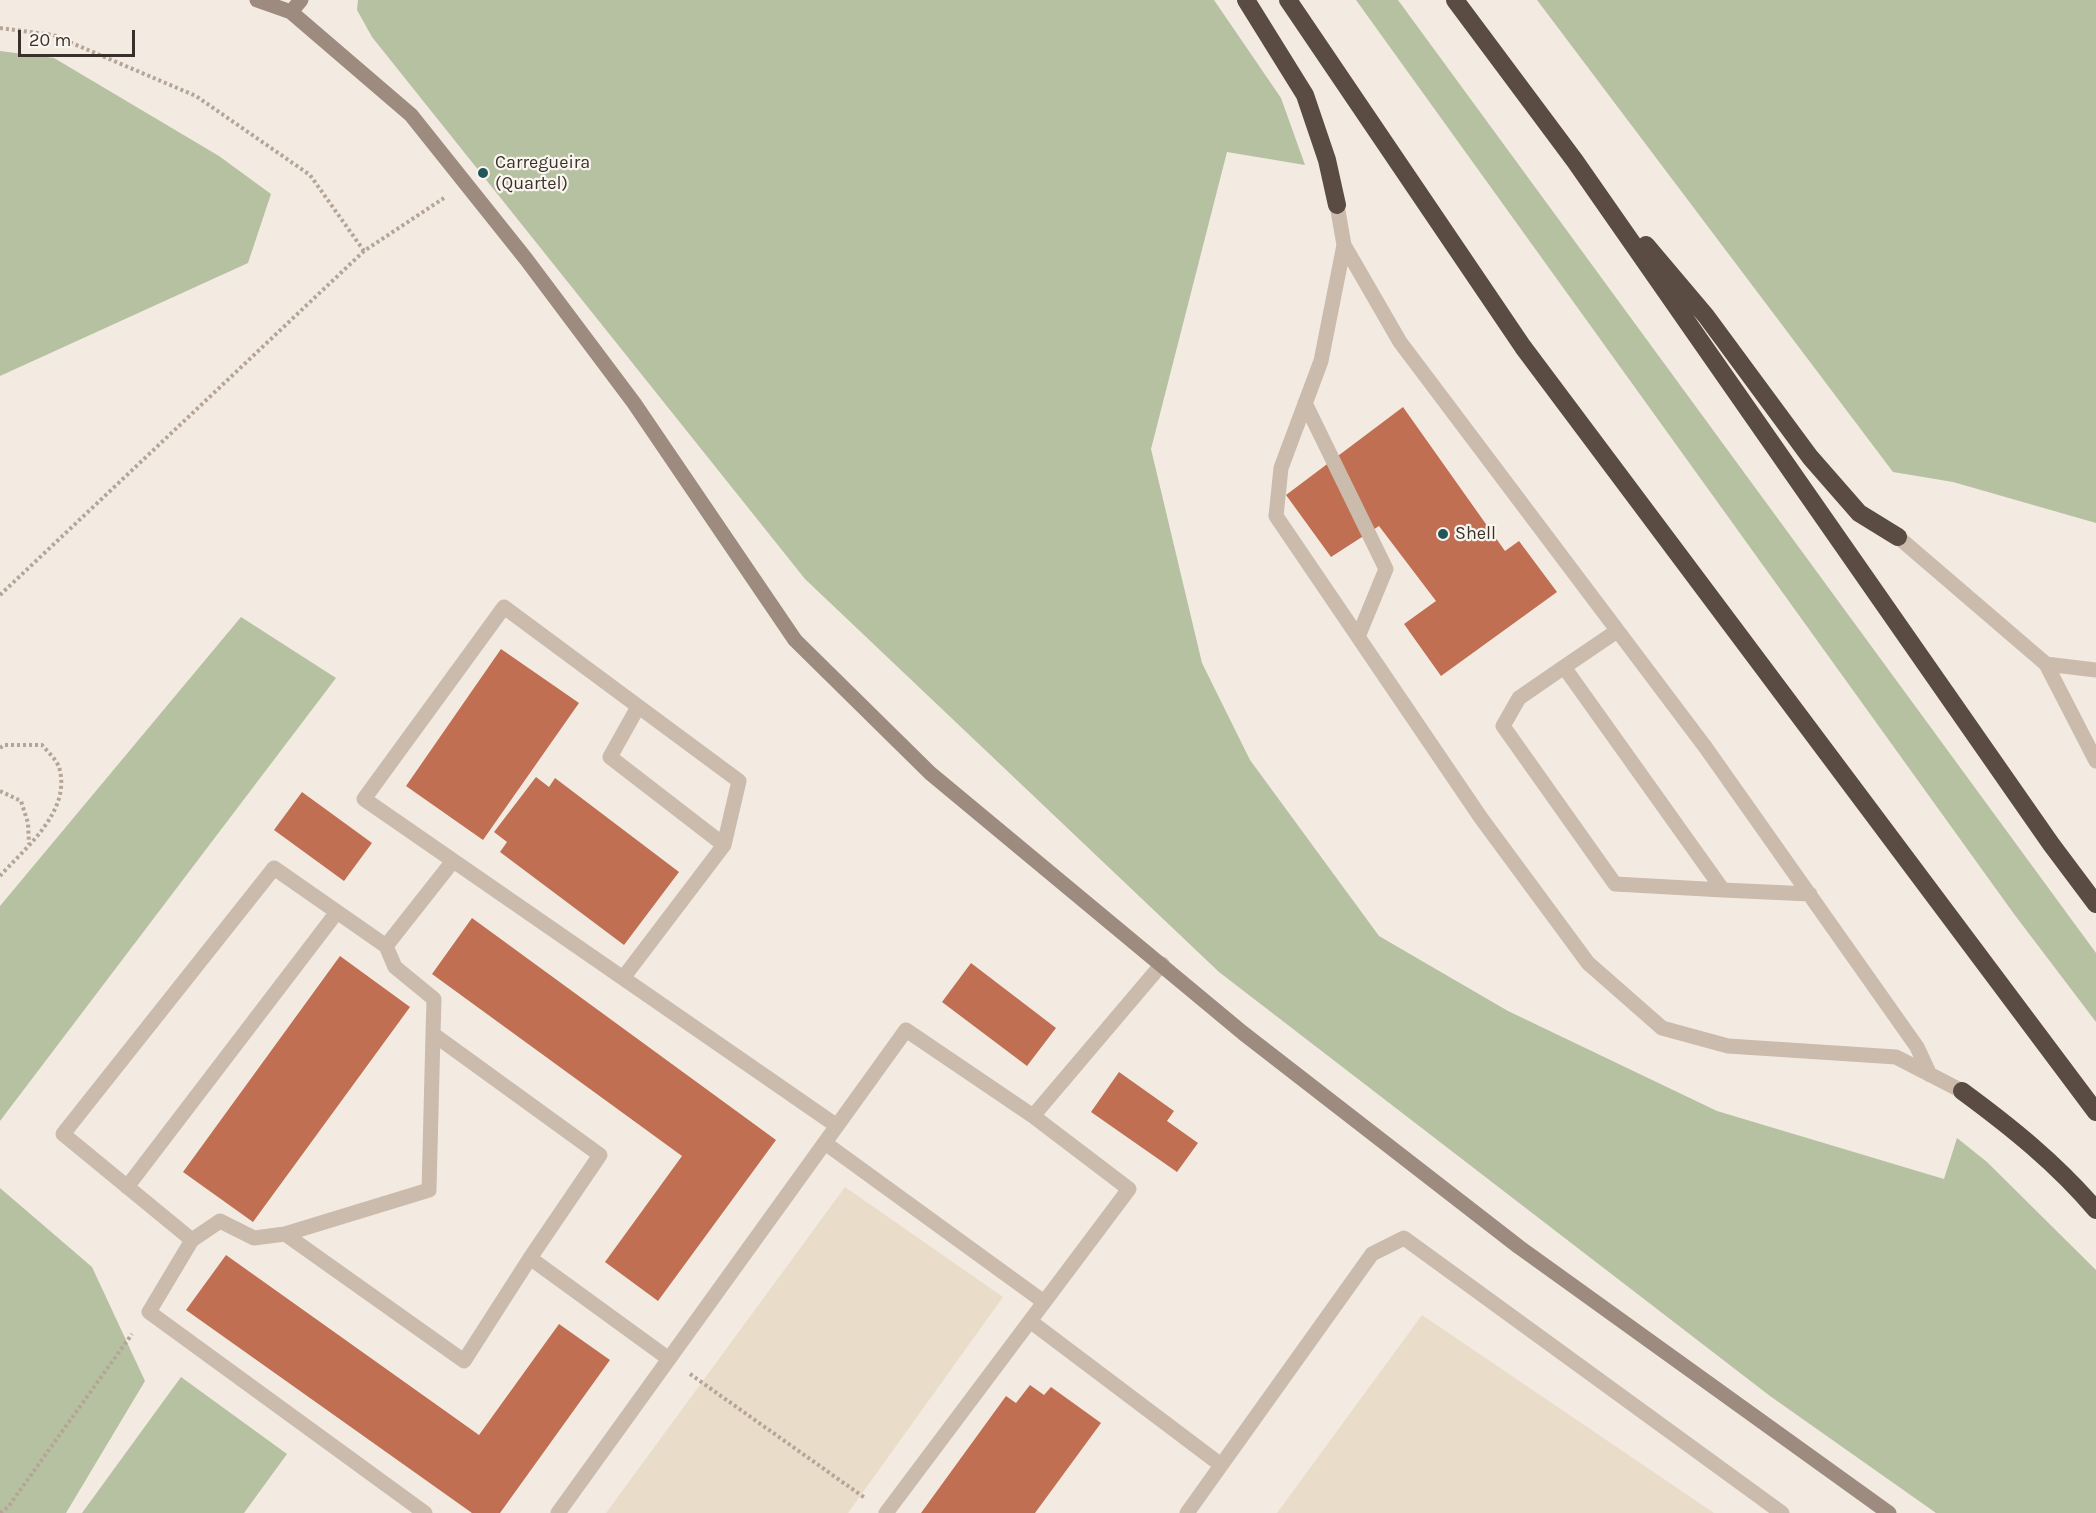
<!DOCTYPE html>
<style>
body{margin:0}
#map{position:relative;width:2096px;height:1513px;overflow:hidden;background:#f3ebe1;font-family:Karla,sans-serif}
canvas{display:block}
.scale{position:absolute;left:18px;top:30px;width:117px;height:27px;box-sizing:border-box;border:3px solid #39302b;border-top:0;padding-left:8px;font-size:18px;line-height:21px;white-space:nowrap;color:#39302b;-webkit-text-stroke:4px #faf5ee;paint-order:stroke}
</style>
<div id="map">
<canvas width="2096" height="1513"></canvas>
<div class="scale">20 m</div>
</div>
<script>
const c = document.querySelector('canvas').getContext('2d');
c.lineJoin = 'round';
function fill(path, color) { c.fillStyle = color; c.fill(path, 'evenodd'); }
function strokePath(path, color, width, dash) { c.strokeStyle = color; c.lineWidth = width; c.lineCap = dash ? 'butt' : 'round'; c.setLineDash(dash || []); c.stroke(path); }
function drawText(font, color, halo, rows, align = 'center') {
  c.font = font + ' Karla,sans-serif'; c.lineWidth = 4.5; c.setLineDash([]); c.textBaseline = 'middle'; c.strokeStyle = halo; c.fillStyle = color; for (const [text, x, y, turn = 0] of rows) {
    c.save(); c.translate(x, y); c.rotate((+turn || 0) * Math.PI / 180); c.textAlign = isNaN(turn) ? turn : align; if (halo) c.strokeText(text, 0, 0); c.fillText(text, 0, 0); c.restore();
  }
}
const green = new Path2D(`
 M 358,0 L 1214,0 L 1281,98 L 1305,165 L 1227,152 L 1151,449 L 1202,663 L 1250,760 L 1379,936 L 1508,1011 L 1717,1111 L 1944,1179 L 1957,1138 L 1987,1162 L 2096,1270 L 2096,1513 L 1936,1513 L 1770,1396 L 1219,972 L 805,579 L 372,37 L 357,10 Z
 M 1356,0 L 1398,0 L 2096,953 L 2096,1022 L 2014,914 Z
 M 1537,0 L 2096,0 L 2096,523 L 1953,482 L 1893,472 Z
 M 0,51 L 54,58 L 219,156 L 271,194 L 248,263 L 0,376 Z
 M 241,617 L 336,678 L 0,1121 L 0,906 Z
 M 0,1188 L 92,1267 L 145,1381 L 66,1513 L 0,1513 Z
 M 181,1377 L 287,1454 L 244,1513 L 82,1513 Z`);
const plaza = new Path2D(`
 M 845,1187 L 1003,1297 L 848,1513 L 606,1513 Z
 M 1422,1315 L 1714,1513 L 1277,1513 Z`);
const building = new Path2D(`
 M 1403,407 L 1505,551 L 1519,541 L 1557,592 L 1441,676 L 1404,624 L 1436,601 L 1379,526 L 1331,557 L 1286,495 Z
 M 501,649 L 579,703 L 483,840 L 406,786 Z
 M 536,777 L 549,787 L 555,778 L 679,872 L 624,945 L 500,852 L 507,842 L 494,832 Z
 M 302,792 L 372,843 L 344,881 L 274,830 Z
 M 472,918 L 776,1140 L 658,1301 L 605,1262 L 682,1156 L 432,974 Z
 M 340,956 L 410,1007 L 253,1222 L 183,1172 Z
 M 971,963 L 1056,1028 L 1027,1066 L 942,1002 Z
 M 1119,1072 L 1174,1111 L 1167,1121 L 1198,1143 L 1177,1172 L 1091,1112 Z
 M 226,1255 L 479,1435 L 559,1324 L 610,1360 L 500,1513 L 472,1513 L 186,1310 Z
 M 1030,1385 L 1044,1395 L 1051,1387 L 1101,1423 L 1035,1513 L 921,1513 L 1006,1396 L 1016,1403 Z`);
const path = new Path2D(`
 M 0,28 L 53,35 L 196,96 L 310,175 L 364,251
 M 0,595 L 364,251 L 444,198
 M 0,748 L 4,745 L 42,745 C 47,751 56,759 59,767 C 72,811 26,847 0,876
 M 0,791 L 21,801 L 28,823 L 29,844
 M 690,1374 L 865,1498
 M 0,1513 L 8,1507 L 132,1334`);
const lane = new Path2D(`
 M 1337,205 L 1344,245 L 1321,361 L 1281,468 L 1276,516 L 1481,818 L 1588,963 L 1662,1028 L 1728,1046 L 1896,1057 L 1962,1091
 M 1344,245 L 1400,342 L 1706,748 L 1917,1047 L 1930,1075
 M 1305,403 L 1386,569 L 1358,637
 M 1898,537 L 2046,664 L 2096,670
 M 1617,631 L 1564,667 L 1723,890 L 1810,894
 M 2046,664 L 2096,761
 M 1564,667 L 1519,698 L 1503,726 L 1615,884 L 1723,890
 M 638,707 L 610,757 L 724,845
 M 386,946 L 395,967 L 434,999 L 433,1034
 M 623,978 L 724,845 L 739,781 L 504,607 L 364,799 C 521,908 679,1017 837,1126
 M 825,1143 L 1044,1302
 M 127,1187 L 337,912
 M 192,1240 L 220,1221 L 254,1238 L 285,1234
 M 530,1258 L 600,1155 L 433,1034 L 429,1190 L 285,1234 L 464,1361 L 530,1258 L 669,1359
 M 1030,1321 L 1221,1465
 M 425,1513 L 149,1312 L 192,1240 L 63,1134 L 274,868 L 386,946 L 453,861
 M 558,1513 L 906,1030 L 1033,1116
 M 886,1513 L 1129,1189 L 1033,1116 L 1162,964
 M 1187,1513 L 1372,1254 L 1404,1238 L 1782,1513`);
const secondary = new Path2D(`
 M 257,0 L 291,12 L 411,115 L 526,259 L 634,403 L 795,640 L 930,773 L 1243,1033 L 1519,1247 L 1889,1513
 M 291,12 L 301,0`);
const highway = new Path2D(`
 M 1246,0 L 1305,95 L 1327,160 L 1337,205
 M 1288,0 L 1523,347 L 2096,1112
 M 1455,0 L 1575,161 L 2051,844 L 2096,904
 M 1646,245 L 1706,316 L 1810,457 L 1859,513 L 1898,537
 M 1962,1091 C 2011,1127 2057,1164 2096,1210`);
const markers = [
 [483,173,6,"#235559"],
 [1443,534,6,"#235559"]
];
const poiNames = [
 ["Carregueira",495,163],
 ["(Quartel)",495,184],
 ["Shell",1455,534]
];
fill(green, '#b6c1a2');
fill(plaza, '#e9dcc9');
fill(building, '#c06f52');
strokePath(path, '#b6a597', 4, [3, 3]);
strokePath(lane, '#cbbbad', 15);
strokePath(secondary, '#9e8b7f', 15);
strokePath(highway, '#5a4b43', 18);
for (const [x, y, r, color] of markers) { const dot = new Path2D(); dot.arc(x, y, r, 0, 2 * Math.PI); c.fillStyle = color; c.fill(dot); strokePath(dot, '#faf5ee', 2); }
drawText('18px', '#39302b', '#faf5ee', poiNames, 'left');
</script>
